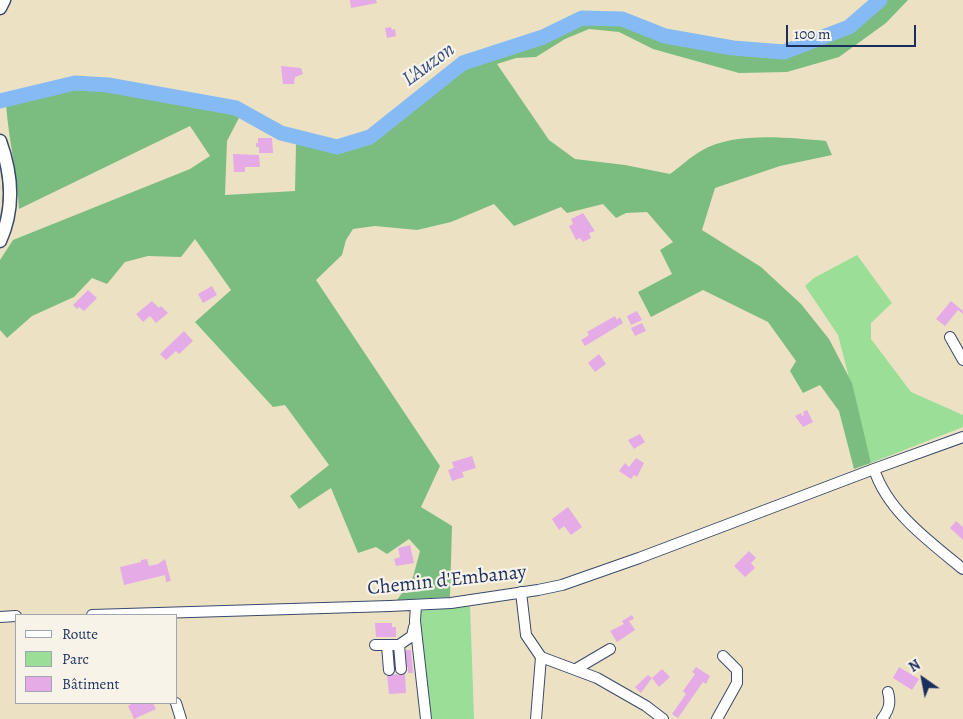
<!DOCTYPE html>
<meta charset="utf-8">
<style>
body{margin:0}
#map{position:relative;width:963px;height:719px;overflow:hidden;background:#ece2c3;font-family:Alegreya,serif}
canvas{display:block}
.legend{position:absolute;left:15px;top:614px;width:162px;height:90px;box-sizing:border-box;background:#f7f3e8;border:1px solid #9fa5b1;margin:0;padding:6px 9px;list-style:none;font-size:15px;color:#1b2f5e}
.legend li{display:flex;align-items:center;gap:10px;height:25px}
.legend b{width:25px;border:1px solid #9fa5b1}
.north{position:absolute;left:898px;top:654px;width:50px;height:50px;-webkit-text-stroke:4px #f7f3e8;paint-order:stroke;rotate:327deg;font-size:14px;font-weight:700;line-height:20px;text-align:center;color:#1b2f5e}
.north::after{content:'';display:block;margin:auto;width:18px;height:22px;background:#1b2f5e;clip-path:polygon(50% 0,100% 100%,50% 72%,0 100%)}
.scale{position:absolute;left:786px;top:25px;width:130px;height:22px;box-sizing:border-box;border:2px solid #1b2f5e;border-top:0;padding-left:6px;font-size:15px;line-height:18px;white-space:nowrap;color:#1b2f5e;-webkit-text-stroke:4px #f7f3e8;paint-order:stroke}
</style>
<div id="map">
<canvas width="963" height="719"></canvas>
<ul class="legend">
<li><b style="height:6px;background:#fff"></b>Route</li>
<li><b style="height:14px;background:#9ade97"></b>Parc</li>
<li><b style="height:14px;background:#e4abe7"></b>Bâtiment</li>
</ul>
<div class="north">N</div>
<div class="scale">100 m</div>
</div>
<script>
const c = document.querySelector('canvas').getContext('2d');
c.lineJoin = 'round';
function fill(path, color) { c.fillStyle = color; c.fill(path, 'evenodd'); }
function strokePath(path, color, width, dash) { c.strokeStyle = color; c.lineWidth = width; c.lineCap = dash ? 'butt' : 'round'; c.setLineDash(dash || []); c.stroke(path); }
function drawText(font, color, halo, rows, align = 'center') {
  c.font = font + ' Alegreya,serif'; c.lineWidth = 4.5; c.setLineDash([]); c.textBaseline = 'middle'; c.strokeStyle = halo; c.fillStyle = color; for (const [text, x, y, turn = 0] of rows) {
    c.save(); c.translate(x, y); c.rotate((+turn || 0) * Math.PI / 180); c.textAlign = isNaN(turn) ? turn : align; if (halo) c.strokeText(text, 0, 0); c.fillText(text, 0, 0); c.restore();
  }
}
const green = new Path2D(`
 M 857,255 L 892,303 L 871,323 L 871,339 L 911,392 L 963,415 L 963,427 L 871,463 L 838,335 L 805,286 L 814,278 Z
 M 470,604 L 474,719 L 428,719 L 419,616 L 422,611 Z`);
const forest = new Path2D(`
 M 886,0 L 908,0 L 886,23 L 839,57 L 787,72 L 739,73 L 653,49 L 619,32 L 589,29 L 565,39 L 536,57 L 516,58 L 497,64 L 549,140 L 575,159 L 625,165 L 670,174 C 680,167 690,157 701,151 C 734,131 790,138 826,141 L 832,155 L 780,166 L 715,188 L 702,230 L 761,267 L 801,304 L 829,339 L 852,383 L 871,463 L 854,469 L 839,411 L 820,385 L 803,393 L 790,371 L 796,361 L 768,322 L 703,290 L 651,317 L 638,292 L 672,274 L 660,250 L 673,242 L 647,212 L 626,213 L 616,218 L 603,204 L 567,213 L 561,207 L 514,226 L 494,204 L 451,222 L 417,230 L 375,226 L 353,229 L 346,240 L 342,255 L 316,280 L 440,466 L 421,507 L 452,526 L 450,597 L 397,600 L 413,577 L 420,551 L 409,539 L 387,554 L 376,547 L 358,553 L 331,488 L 299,509 L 290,496 L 329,465 L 285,405 L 273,407 L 195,322 L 231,290 L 195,239 L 181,257 L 148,256 L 125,262 L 107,284 L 92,278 L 74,297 L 32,316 L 7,338 L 0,330 L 0,260 L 13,240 L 190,169 L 210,156 L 190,126 L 19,209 C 17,174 9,141 6,105 L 74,89 L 127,92 L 235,112 L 240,116 L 227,141 L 225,195 L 295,191 L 296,144 L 338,152 L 371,141 L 466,65 L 543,40 L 584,23 L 621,24 L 666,40 L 734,51 L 786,55 L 851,30 Z`);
const river = new Path2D(`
 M 0,101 L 75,83 L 108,85 L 236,108 L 281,133 L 337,147 L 370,137 L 463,63 L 543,37 L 582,18 L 622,19 L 665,36 L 733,48 L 784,52 L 849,27 L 880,0`);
const building = new Path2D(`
 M 350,0 L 376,0 L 377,3 L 351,8 Z
 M 391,27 L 392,30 L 395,29 L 396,36 L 387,38 L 385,28 Z
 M 281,66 L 301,68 L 303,74 L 295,77 L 294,84 L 283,84 Z
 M 258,138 L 272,138 L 273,153 L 259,153 L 259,147 L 256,147 L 256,143 L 258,143 Z
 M 233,154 L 259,155 L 260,167 L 245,167 L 245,172 L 234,172 Z
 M 583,213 L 595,231 L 589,233 L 591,238 L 583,242 L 580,238 L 576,240 L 569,226 L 573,224 L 571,219 Z
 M 212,286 L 217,295 L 203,303 L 198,294 Z
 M 88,290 L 97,298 L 84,311 L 79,307 L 77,309 L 73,305 Z
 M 152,301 L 159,308 L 161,306 L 168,313 L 156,323 L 150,316 L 143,322 L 136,314 Z
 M 951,301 L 963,311 L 963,314 L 958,310 L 945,326 L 936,319 Z
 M 637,311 L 642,320 L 631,325 L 627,316 Z
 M 615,316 L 617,320 L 620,317 L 623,323 L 585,346 L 581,340 L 589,335 L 587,332 Z
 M 642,323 L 646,331 L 635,336 L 631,328 Z
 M 184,331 L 193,341 L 179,354 L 176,351 L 166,360 L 160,354 Z
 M 599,354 L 606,364 L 595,372 L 588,363 Z
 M 807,410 L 813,422 L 803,427 L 795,416 L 801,413 L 802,416 L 804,415 L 803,412 Z
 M 640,434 L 645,442 L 634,449 L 628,440 Z
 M 472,456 L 476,468 L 462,472 L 464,477 L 452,481 L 448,470 L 454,468 L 452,462 Z
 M 636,458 L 644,463 L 637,477 L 634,475 L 631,479 L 619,471 L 625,463 L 629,467 Z
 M 568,507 L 582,527 L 571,535 L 564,526 L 559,530 L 552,519 Z
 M 956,521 L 963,527 L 963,540 L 950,528 Z
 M 410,545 L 414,563 L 396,566 L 394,559 L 400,557 L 398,548 Z
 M 749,551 L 756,558 L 751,563 L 755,568 L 745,577 L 734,566 Z
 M 147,559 L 149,566 L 158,564 L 165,559 L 171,581 L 166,582 L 165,575 L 124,585 L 120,567 L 141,562 L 141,560 Z
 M 632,615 L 634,619 L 629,621 L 635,630 L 617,642 L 610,631 L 624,624 L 622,621 Z
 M 375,623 L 392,623 L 392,627 L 396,627 L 396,637 L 376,637 Z
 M 403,650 L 411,650 L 413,673 L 408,673 L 408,667 L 404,667 Z
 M 696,667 L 710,676 L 706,684 L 703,682 L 678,718 L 672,714 L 686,694 L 683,691 L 695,674 L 692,672 Z
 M 899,667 L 919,679 L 912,690 L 893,678 Z
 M 662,669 L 670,677 L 659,687 L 652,678 Z
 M 405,674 L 406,693 L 389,694 L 387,675 Z
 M 648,675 L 652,678 L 641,693 L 635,687 Z
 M 133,703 L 153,703 L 156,709 L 134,719 L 128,706 Z`);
const minor = new Path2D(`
 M 950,337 L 963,360
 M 874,469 C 887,511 930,542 963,569
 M 521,592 L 526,635 L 541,657 L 597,678 L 646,706 L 663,719
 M 416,605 L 415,621 L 426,719
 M 92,615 L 390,606 L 451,603 L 538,590 L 562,585 L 639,558 L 874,469 L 963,437
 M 0,617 L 16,616
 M 375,645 L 399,645 L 412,636 L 414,627
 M 387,645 L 389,670
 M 399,645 L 401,669
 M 576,669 L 610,649
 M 176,703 L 181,719
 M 536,719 L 541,657
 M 717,719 L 737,683 L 737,670 L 723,656
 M 882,719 C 889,710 891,703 888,692`);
const major = new Path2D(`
 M 0,8 L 4,0
 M 0,141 C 12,174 15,208 0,241`);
const streetNames = [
 ["Chemin d'Embanay",447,581,-6]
];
const waterNames = [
 ["L'Auzon",429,65,-36]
];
fill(green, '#9ade97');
fill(forest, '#7bbd80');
strokePath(river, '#86baf4', 15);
fill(building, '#e4abe7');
strokePath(minor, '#3a4a6d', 12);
strokePath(major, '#3a4a6d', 15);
strokePath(minor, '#fff', 10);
strokePath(major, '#fff', 12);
drawText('20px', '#1b2f5e', '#f7f3e8', streetNames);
drawText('italic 21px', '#365284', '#f7f3e8', waterNames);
</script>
